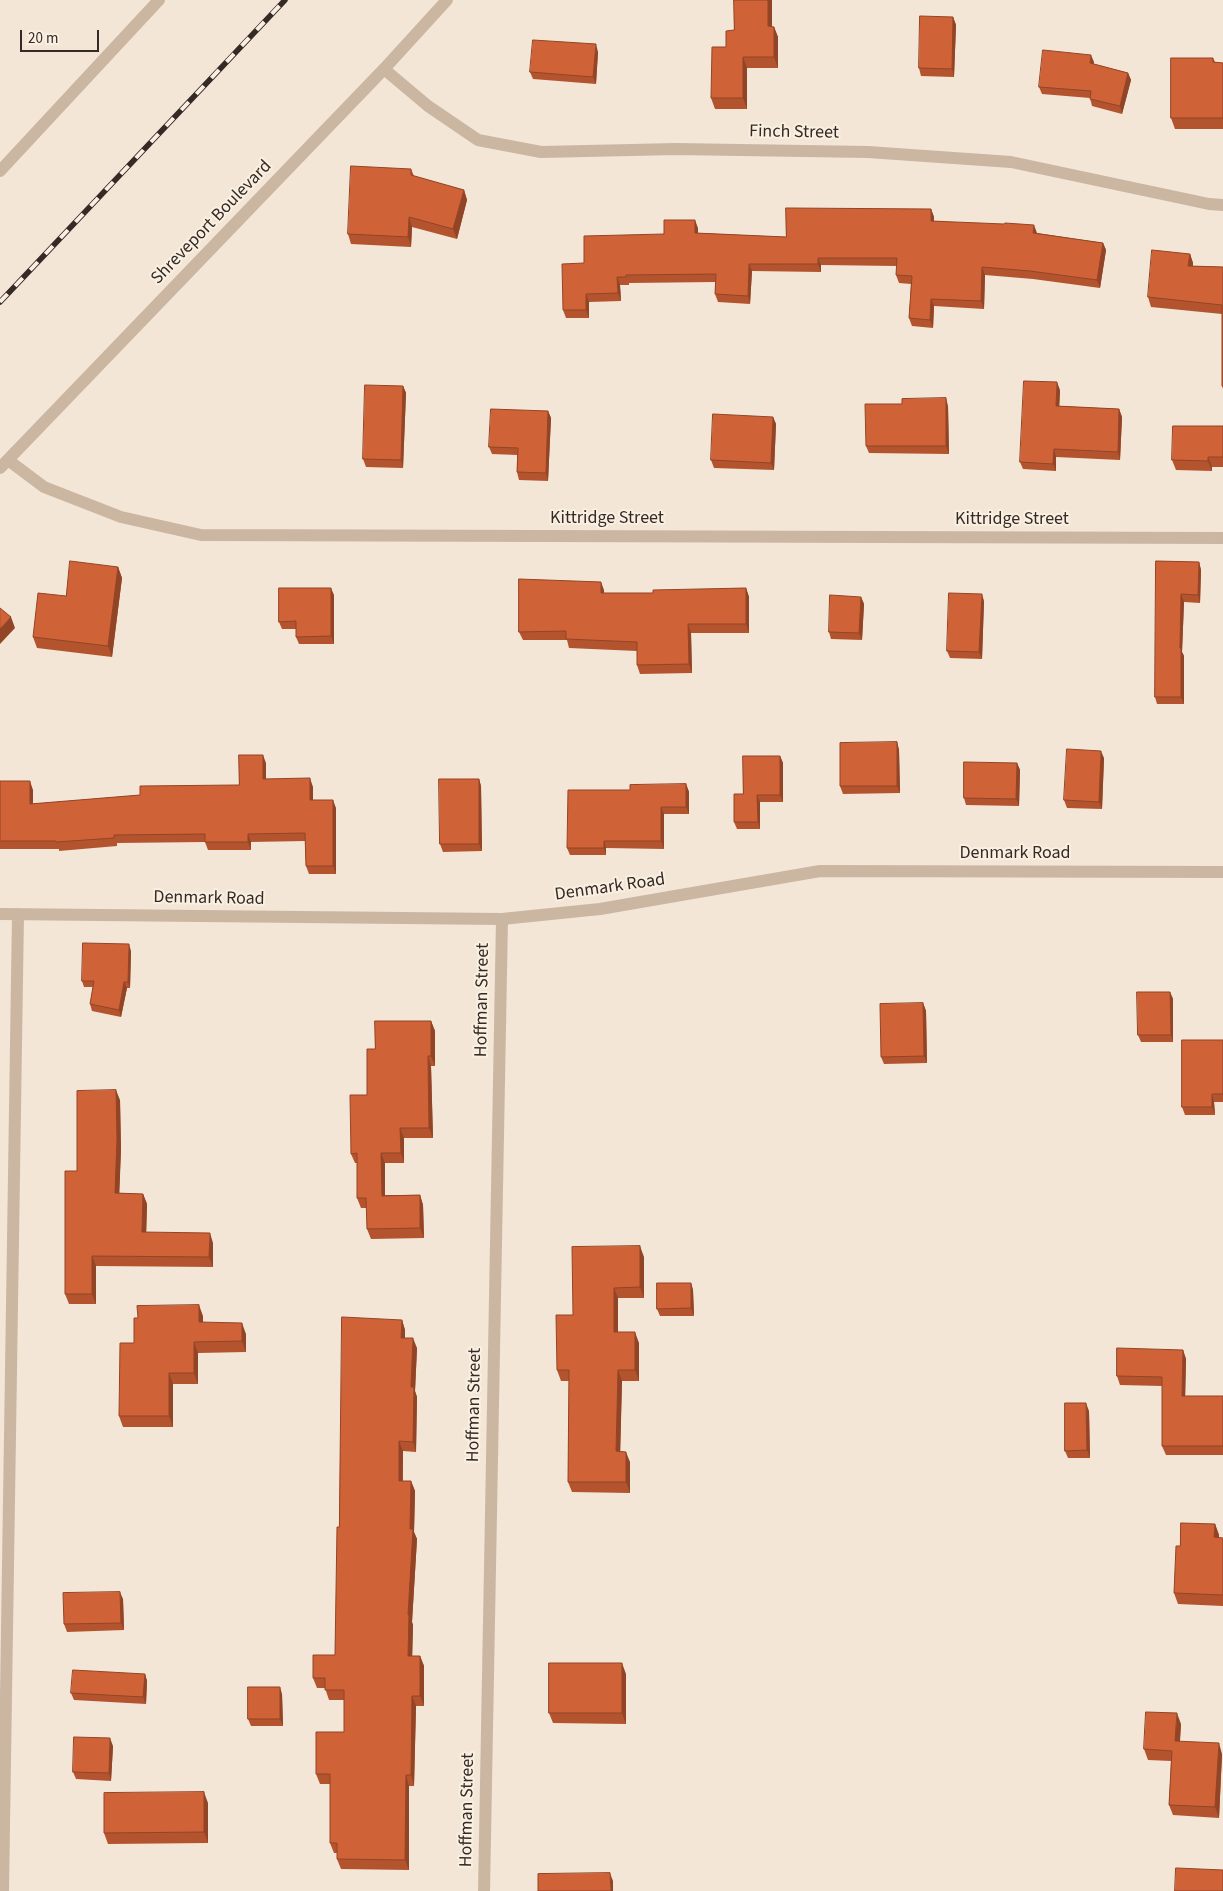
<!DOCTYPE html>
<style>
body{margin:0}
#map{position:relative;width:1223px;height:1891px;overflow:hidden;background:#f3e6d6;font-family:"Source Sans 3",sans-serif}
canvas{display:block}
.scale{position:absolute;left:20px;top:30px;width:79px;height:22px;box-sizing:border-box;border:2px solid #352a25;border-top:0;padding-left:6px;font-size:15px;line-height:18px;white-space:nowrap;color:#352a25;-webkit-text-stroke:4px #faf0e2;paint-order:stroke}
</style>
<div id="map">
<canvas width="1223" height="1891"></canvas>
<div class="scale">20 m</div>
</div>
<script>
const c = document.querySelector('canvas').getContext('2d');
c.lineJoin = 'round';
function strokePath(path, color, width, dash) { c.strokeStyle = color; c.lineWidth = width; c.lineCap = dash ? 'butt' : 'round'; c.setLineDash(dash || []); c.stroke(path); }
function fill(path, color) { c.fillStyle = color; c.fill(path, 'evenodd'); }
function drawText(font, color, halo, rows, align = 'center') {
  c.font = font + ' "Source Sans 3",sans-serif'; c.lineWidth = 4; c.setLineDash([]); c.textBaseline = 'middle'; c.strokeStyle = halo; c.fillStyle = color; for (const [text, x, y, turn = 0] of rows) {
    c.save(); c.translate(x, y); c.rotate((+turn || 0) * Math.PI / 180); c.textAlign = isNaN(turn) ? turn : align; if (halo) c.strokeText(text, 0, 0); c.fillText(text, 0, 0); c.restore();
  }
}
const street = new Path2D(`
 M 384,69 L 428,106 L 478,140 L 541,152 L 676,149 L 868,152 L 1011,162 L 1209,204 L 1223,205
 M 0,171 L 159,0
 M 8,460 L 44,487 L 121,517 L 201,535 L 1223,538
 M 0,468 L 384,69 L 447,0
 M 0,914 L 502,919 L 600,909 L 820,871 L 1223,872
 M 3,1891 L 18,914
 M 484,1891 L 502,919`);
const rail = new Path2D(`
 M 0,302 L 285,0`);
const wall = new Path2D(`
 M 734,0 L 772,0 L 772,27 L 774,27 L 778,37 L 778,68 L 747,68 L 747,109 L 715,109 L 711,98 L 726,47 L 734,30 Z
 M 953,17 L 956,25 L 954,77 L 921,76 L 919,68 Z
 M 598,52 L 596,84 L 533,79 L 530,72 Z
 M 1213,58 L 1215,62 L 1223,63 L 1223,129 L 1175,129 L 1171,118 Z
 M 1094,62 L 1094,64 L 1128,73 L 1131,80 L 1122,114 L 1092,106 L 1090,98 L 1042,94 L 1039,87 Z
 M 411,169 L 414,176 L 464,190 L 467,200 L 457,239 L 412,227 L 411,247 L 351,244 L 348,234 Z
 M 931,209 L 934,217 L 934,221 L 1037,233 L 1103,243 L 1106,250 L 1100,288 L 1033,279 L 985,275 L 984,309 L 934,306 L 933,328 L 912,326 L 909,318 L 911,284 L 899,283 L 896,275 L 897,266 L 821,265 L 821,272 L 752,271 L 750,304 L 718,302 L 715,294 L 715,282 L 629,283 L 629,285 L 620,285 L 621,301 L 589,302 L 589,318 L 566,318 L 563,310 L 584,263 L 664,234 L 698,228 L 698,233 L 786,237 Z
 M 1190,254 L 1193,263 L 1193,266 L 1223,267 L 1223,389 L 1222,386 L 1222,314 L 1151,307 L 1148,297 Z
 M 403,386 L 406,393 L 403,468 L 366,467 L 363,459 Z
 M 1060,390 L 1059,406 L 1119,409 L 1122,417 L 1120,460 L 1056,457 L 1056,471 L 1023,469 L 1020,462 Z
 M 902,404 L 948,406 L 949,454 L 869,453 L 866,446 Z
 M 548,411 L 551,418 L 548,481 L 519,480 L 517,472 L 517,455 L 492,454 L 489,447 Z
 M 773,417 L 776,424 L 774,470 L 714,468 L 711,460 Z
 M 1223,426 L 1223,467 L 1212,467 L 1212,471 L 1176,470 L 1172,460 Z
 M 1156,561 L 1199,562 L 1201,570 L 1200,603 L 1184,602 L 1182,652 L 1184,656 L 1184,704 L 1157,704 L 1155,697 Z
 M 118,567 L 122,578 L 112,657 L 37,648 L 33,637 L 66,596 Z
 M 746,588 L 749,597 L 749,633 L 691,633 L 692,673 L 640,674 L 637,665 L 637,651 L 569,648 L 567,640 L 523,640 L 519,632 L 604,590 L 604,593 L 653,593 Z
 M 334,595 L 334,644 L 299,644 L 296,637 L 296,629 L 282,629 L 279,622 Z
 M 861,597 L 864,604 L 862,640 L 831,639 L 829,632 Z
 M 984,601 L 982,659 L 950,658 L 947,651 Z
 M 897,742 L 899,750 L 900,793 L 843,794 L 840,786 Z
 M 780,756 L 783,763 L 783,802 L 760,802 L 760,829 L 737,829 L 734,822 L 743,794 Z
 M 1104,758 L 1102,809 L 1067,808 L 1064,800 Z
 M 266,763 L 266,779 L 313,787 L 313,800 L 336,808 L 336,874 L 309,874 L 306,866 L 305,841 L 251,842 L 251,850 L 208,850 L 205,842 L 117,843 L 117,846 L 59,851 L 59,849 L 0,849 L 0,781 L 33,790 L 33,804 L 140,795 L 239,785 Z
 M 1017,763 L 1020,770 L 1019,806 L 966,805 L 964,798 Z
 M 479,779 L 481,786 L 482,851 L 443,852 L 440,844 Z
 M 686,784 L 689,792 L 689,814 L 664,814 L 664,849 L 606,848 L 606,855 L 570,855 L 567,848 L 630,790 Z
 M 131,951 L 130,988 L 127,988 L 121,1017 L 92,1011 L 90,1004 L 93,987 L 84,987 L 82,981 Z
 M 1170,992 L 1173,999 L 1173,1042 L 1141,1042 L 1138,1035 Z
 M 923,1003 L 926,1011 L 927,1063 L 884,1064 L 881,1057 Z
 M 431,1021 L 435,1031 L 435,1066 L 431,1066 L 433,1138 L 404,1138 L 404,1163 L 385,1163 L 385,1195 L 420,1195 L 423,1205 L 424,1238 L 371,1239 L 367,1229 L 367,1208 L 361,1208 L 357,1198 L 357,1163 L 355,1163 L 351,1154 L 367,1095 L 375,1049 Z
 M 1223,1040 L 1223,1102 L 1214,1102 L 1215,1115 L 1185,1115 L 1182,1107 Z
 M 120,1100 L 121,1149 L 119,1193 L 143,1194 L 147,1204 L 146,1232 L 213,1243 L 213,1267 L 96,1266 L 96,1304 L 69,1304 L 65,1294 L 77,1171 Z
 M 644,1257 L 644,1298 L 618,1298 L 618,1332 L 639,1343 L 639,1381 L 622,1381 L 620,1451 L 630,1462 L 630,1493 L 572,1492 L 568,1482 L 569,1381 L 561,1381 L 557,1370 L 573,1315 Z
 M 691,1283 L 693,1290 L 694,1316 L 660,1316 L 657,1309 Z
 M 203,1316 L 203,1322 L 246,1334 L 246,1352 L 198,1353 L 198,1384 L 173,1384 L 173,1427 L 123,1427 L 119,1416 L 134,1343 Z
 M 402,1320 L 405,1330 L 405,1338 L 417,1348 L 415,1391 L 417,1397 L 416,1452 L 403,1451 L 403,1481 L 411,1481 L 415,1491 L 414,1532 L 417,1539 L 412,1622 L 413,1625 L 412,1656 L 420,1656 L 424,1666 L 424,1706 L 416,1706 L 414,1786 L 409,1786 L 409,1870 L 341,1869 L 337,1859 L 337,1853 L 334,1853 L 330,1843 L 330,1784 L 320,1784 L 316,1774 L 344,1732 L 344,1700 L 329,1700 L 325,1688 L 317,1688 L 313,1678 L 335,1655 L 339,1527 Z
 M 1183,1350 L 1186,1359 L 1185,1396 L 1223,1396 L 1223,1455 L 1166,1455 L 1162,1446 L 1162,1386 L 1120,1385 L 1117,1376 Z
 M 1089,1411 L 1090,1458 L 1068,1458 L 1065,1451 Z
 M 1215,1524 L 1219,1535 L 1219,1538 L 1223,1538 L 1223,1606 L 1178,1604 L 1174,1593 L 1180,1546 Z
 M 123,1599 L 124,1630 L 67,1632 L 64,1624 Z
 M 145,1674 L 147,1681 L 146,1704 L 74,1700 L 71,1693 Z
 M 626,1674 L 626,1724 L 553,1723 L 549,1713 Z
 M 282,1694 L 283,1726 L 251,1726 L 248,1719 Z
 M 1181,1724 L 1180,1742 L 1222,1754 L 1219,1818 L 1173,1815 L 1169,1805 L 1171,1761 L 1148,1760 L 1144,1749 Z
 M 113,1746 L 111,1781 L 76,1779 L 73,1772 Z
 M 208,1803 L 208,1843 L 108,1844 L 104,1833 Z`);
const shadedWall = new Path2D(`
 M 768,0 L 772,0 L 772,37 L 768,26 Z
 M 953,17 L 956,25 L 954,77 L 952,69 Z
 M 774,27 L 778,37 L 778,68 L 774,57 Z
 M 596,44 L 598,52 L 596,84 L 593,77 Z
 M 1091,55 L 1094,62 L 1093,71 L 1090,63 Z
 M 743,57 L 747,68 L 747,109 L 743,98 Z
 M 1128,73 L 1131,80 L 1122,114 L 1120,106 Z
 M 464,190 L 467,200 L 457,239 L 453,229 Z
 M 931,209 L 934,217 L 934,229 L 931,221 Z
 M 409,217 L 412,227 L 411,247 L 408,237 Z
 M 695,220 L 698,228 L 698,241 L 695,233 Z
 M 1034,225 L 1037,233 L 1033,233 Z
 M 1103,243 L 1106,250 L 1100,288 L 1097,280 Z
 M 1190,254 L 1193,263 L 1192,276 L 1188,266 Z
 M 818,258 L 821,265 L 821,272 L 818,264 Z
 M 749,264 L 752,271 L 750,304 L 748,296 Z
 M 982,267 L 985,275 L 984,309 L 981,301 Z
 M 617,277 L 620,285 L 621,301 L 618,293 Z
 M 586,294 L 589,302 L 589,318 L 586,310 Z
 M 931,299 L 934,306 L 933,328 L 930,320 Z
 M 1057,382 L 1060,390 L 1059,414 L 1056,406 Z
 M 403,386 L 406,393 L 403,468 L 401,460 Z
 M 946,398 L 948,406 L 949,454 L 946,446 Z
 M 1119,409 L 1122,417 L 1120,460 L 1118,452 Z
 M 548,411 L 551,418 L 548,481 L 546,473 Z
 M 773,417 L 776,424 L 774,470 L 771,463 Z
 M 1054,449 L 1056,457 L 1056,471 L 1053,464 Z
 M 1208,457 L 1212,467 L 1212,471 L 1208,461 Z
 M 1199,562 L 1201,570 L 1200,603 L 1198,595 Z
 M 118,567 L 122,578 L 112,657 L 108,646 Z
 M 601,582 L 604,590 L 604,602 L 601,593 Z
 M 331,588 L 334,595 L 334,644 L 331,636 Z
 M 746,588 L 749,597 L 749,633 L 746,624 Z
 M 982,594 L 984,601 L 982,659 L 979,652 Z
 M 1181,594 L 1184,602 L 1182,652 L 1184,656 L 1184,704 L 1181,697 L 1180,648 Z
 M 861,597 L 864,604 L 862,640 L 859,633 Z
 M 11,617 L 15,628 L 0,644 L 0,629 Z
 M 688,624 L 691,633 L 692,673 L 689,664 Z
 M 897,742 L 899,750 L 900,793 L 897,786 Z
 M 1101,751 L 1104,758 L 1102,809 L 1099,802 Z
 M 263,755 L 266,763 L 266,787 L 263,779 Z
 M 780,756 L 783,763 L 783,802 L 780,795 Z
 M 1017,763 L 1020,770 L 1019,806 L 1016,799 Z
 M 310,778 L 313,787 L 313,808 L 310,800 Z
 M 479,779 L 481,786 L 482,851 L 479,844 Z
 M 30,781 L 33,790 L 33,812 L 30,804 Z
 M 686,784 L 689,792 L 689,814 L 686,807 Z
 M 757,795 L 760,802 L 760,829 L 758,822 Z
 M 333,800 L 336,808 L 336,874 L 333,866 Z
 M 661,807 L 664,814 L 664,849 L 661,841 Z
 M 248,834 L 251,842 L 251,850 L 248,842 Z
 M 604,841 L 606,848 L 606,855 L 604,848 Z
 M 129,944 L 131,951 L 130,988 L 128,982 Z
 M 124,982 L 127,988 L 121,1017 L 119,1010 Z
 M 1170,992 L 1173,999 L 1173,1042 L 1171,1035 Z
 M 923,1003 L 926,1011 L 927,1063 L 924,1056 Z
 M 431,1021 L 435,1031 L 435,1066 L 431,1056 Z
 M 428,1056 L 431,1066 L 433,1138 L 429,1128 Z
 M 116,1090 L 120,1100 L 121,1149 L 119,1203 L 115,1193 Z
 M 1212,1094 L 1214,1102 L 1215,1115 L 1212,1107 Z
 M 400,1128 L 404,1138 L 404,1163 L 401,1153 Z
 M 381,1153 L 385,1163 L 385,1205 L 382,1196 Z
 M 143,1194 L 147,1204 L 146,1242 L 142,1232 Z
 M 420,1195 L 423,1205 L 424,1238 L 420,1228 Z
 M 210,1233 L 213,1243 L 213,1267 L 209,1257 Z
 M 640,1246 L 644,1257 L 644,1298 L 640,1287 Z
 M 92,1256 L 96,1266 L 96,1304 L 92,1294 Z
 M 691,1283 L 693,1290 L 694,1316 L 691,1308 Z
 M 614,1288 L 618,1298 L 618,1343 L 614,1332 Z
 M 199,1305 L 203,1316 L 203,1333 L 199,1322 Z
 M 402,1320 L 405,1330 L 405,1348 L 401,1338 Z
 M 242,1323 L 246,1334 L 246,1352 L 242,1341 Z
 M 635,1332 L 639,1343 L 639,1381 L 635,1370 Z
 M 413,1338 L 417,1348 L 415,1391 L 417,1397 L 416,1452 L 413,1442 L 411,1387 Z
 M 194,1342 L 198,1353 L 198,1384 L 194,1373 Z
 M 1183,1350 L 1186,1359 L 1185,1405 L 1182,1396 Z
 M 618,1370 L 622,1381 L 620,1462 L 616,1451 Z
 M 169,1373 L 173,1384 L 173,1427 L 169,1416 Z
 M 1086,1403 L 1089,1411 L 1090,1458 L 1087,1450 Z
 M 399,1441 L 403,1451 L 402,1491 L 399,1481 Z
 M 626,1452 L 630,1462 L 630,1493 L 626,1482 Z
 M 411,1481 L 415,1491 L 414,1532 L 417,1539 L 412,1622 L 413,1625 L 412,1666 L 408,1656 L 408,1615 Z
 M 1215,1524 L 1219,1535 L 1218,1548 L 1214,1537 Z
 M 120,1592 L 123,1599 L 124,1630 L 121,1623 Z
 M 420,1656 L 424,1666 L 424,1706 L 420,1696 Z
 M 622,1663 L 626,1674 L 626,1724 L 622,1713 Z
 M 145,1674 L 147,1681 L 146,1704 L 143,1697 Z
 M 280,1687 L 282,1694 L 283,1726 L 280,1719 Z
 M 412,1696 L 416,1706 L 414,1786 L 411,1775 Z
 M 1177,1713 L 1181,1724 L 1179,1752 L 1175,1741 Z
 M 110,1738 L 113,1746 L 111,1781 L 109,1773 Z
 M 1219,1743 L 1222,1754 L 1219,1818 L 1215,1807 Z
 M 406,1775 L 409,1786 L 409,1870 L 405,1860 Z
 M 204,1792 L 208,1803 L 208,1843 L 204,1832 Z
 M 610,1873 L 613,1881 L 613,1891 L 611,1891 Z`);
const building = new Path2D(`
 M 734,0 L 768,0 L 768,26 L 774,27 L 774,57 L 743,57 L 743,98 L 711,98 L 712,47 L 726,47 L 726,31 L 734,30 Z
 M 920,16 L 953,17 L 952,69 L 919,68 Z
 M 533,40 L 596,44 L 593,77 L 530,72 Z
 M 1043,50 L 1091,55 L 1090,63 L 1128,73 L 1120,106 L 1090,99 L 1091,91 L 1039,87 Z
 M 1171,58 L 1213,58 L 1213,62 L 1223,63 L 1223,118 L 1171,118 Z
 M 351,166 L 411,169 L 411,175 L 464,190 L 453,229 L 409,217 L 408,237 L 348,234 Z
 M 786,208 L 931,209 L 931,221 L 1004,224 L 1005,223 L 1034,225 L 1033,233 L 1103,243 L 1097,280 L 1030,271 L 982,267 L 981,301 L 931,299 L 930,320 L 909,318 L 912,276 L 896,275 L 897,258 L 818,258 L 818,264 L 749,264 L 748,296 L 715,294 L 716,274 L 626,275 L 626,277 L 617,277 L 618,293 L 586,294 L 586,310 L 563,310 L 562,264 L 584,263 L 584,236 L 664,234 L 664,220 L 695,220 L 695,233 L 786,237 Z
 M 1152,250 L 1190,254 L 1188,266 L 1223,267 L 1223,386 L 1222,386 L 1222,305 L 1148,297 Z
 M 1024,381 L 1057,382 L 1056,406 L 1119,409 L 1118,452 L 1054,449 L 1053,464 L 1020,462 Z
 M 365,385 L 403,386 L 401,460 L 363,459 Z
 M 946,398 L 946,446 L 866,446 L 865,404 L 902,404 L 902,399 Z
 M 491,409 L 548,411 L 546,473 L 517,472 L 518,448 L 489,447 Z
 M 713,414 L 773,417 L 771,463 L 711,460 Z
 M 1173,426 L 1223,426 L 1223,457 L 1208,457 L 1208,461 L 1172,460 Z
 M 70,561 L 118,567 L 108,646 L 33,637 L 38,593 L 66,596 Z
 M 1156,561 L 1199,562 L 1198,595 L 1181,594 L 1180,648 L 1181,648 L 1181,697 L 1155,697 Z
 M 519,579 L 601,582 L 601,593 L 653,593 L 653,590 L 746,588 L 746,624 L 688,624 L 689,664 L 637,665 L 637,642 L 566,639 L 566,631 L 519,632 Z
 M 279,588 L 331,588 L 331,636 L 296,637 L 296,621 L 279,622 Z
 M 949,593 L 982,594 L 979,652 L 947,651 Z
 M 830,595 L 861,597 L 859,633 L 829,632 Z
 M 0,608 L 11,617 L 0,629 Z
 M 897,742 L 897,786 L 840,786 L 840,743 Z
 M 1067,749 L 1101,751 L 1099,802 L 1064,800 Z
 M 239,755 L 263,755 L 263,779 L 310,778 L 310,800 L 333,800 L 333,866 L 306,866 L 305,833 L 248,834 L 248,842 L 205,842 L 205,834 L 114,835 L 114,838 L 56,842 L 56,841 L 0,841 L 0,781 L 30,781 L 30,804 L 140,795 L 140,786 L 239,785 Z
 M 743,756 L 780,756 L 780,795 L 757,795 L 758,822 L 734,822 L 734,794 L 743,794 Z
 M 964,762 L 1017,763 L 1016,799 L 964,798 Z
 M 439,779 L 479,779 L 479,844 L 440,844 Z
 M 686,784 L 686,807 L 661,807 L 661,841 L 604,841 L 604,848 L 567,848 L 568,790 L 630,790 L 630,785 Z
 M 83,943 L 129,944 L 128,982 L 124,982 L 119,1010 L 90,1004 L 94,981 L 82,981 Z
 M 1137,992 L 1170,992 L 1171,1035 L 1138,1035 Z
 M 923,1003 L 924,1056 L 881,1057 L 880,1004 Z
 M 375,1021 L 431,1021 L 431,1056 L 428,1056 L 429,1128 L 400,1128 L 401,1153 L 381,1153 L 382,1196 L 420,1195 L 420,1228 L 367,1229 L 366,1198 L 357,1198 L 357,1153 L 351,1154 L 350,1095 L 367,1095 L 367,1049 L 375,1049 Z
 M 1182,1040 L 1223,1040 L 1223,1094 L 1212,1094 L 1212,1107 L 1182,1107 Z
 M 116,1090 L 117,1139 L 115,1193 L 143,1194 L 142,1232 L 210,1233 L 209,1257 L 92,1256 L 92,1294 L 65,1294 L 65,1171 L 77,1171 L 77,1091 Z
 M 640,1246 L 640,1287 L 614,1288 L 614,1332 L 635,1332 L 635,1370 L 618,1370 L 616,1451 L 626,1452 L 626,1482 L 568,1482 L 569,1370 L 557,1370 L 556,1315 L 573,1315 L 572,1247 Z
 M 657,1283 L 691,1283 L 691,1308 L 657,1309 Z
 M 199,1305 L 199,1322 L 242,1323 L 242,1341 L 194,1342 L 194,1373 L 169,1373 L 169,1416 L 119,1416 L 120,1343 L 134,1343 L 134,1318 L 138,1318 L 137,1306 Z
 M 342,1317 L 402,1320 L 401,1338 L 413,1338 L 411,1387 L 414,1387 L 413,1442 L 399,1441 L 399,1481 L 411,1481 L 410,1529 L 413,1529 L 408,1615 L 409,1615 L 408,1656 L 420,1656 L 420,1696 L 412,1696 L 411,1775 L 406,1775 L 405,1860 L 337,1859 L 337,1843 L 330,1843 L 330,1774 L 316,1774 L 316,1732 L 344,1732 L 344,1690 L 325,1690 L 325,1678 L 313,1678 L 313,1655 L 335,1655 L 337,1527 L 339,1527 Z
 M 1117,1348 L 1183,1350 L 1182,1396 L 1223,1396 L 1223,1446 L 1162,1446 L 1162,1377 L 1117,1376 Z
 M 1065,1403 L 1086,1403 L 1087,1450 L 1065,1451 Z
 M 1181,1523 L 1215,1524 L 1214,1537 L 1223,1538 L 1223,1595 L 1174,1593 L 1176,1546 L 1180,1546 Z
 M 120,1592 L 121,1623 L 64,1624 L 63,1593 Z
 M 549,1663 L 622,1663 L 622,1713 L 549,1713 Z
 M 73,1670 L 145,1674 L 143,1697 L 71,1693 Z
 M 248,1687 L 280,1687 L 280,1719 L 248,1719 Z
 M 1146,1712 L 1177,1713 L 1175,1741 L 1219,1743 L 1215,1807 L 1169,1805 L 1172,1751 L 1144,1749 Z
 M 74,1737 L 110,1738 L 109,1773 L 73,1772 Z
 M 204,1792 L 204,1832 L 104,1833 L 104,1793 Z
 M 1176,1868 L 1223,1870 L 1223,1891 L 1175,1891 Z
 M 610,1873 L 611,1891 L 538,1891 L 538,1874 Z`);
const streetNames = [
 ["Finch Street",794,133,1],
 ["Shreveport Boulevard",212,223,-46],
 ["Kittridge Street",607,519],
 ["Kittridge Street",1012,520],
 ["Denmark Road",1015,854],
 ["Denmark Road",610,888,-8],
 ["Denmark Road",209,899,1],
 ["Hoffman Street",483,1000,-89],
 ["Hoffman Street",475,1405,-89],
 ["Hoffman Street",468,1810,-89]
];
strokePath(street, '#cbb6a1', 12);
strokePath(rail, '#352a25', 5.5);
strokePath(rail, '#faf0e2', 4, [11]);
fill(wall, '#b3542f');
fill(shadedWall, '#924526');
fill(building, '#d06237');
strokePath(building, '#924526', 1);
drawText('18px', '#352a25', '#faf0e2', streetNames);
</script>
